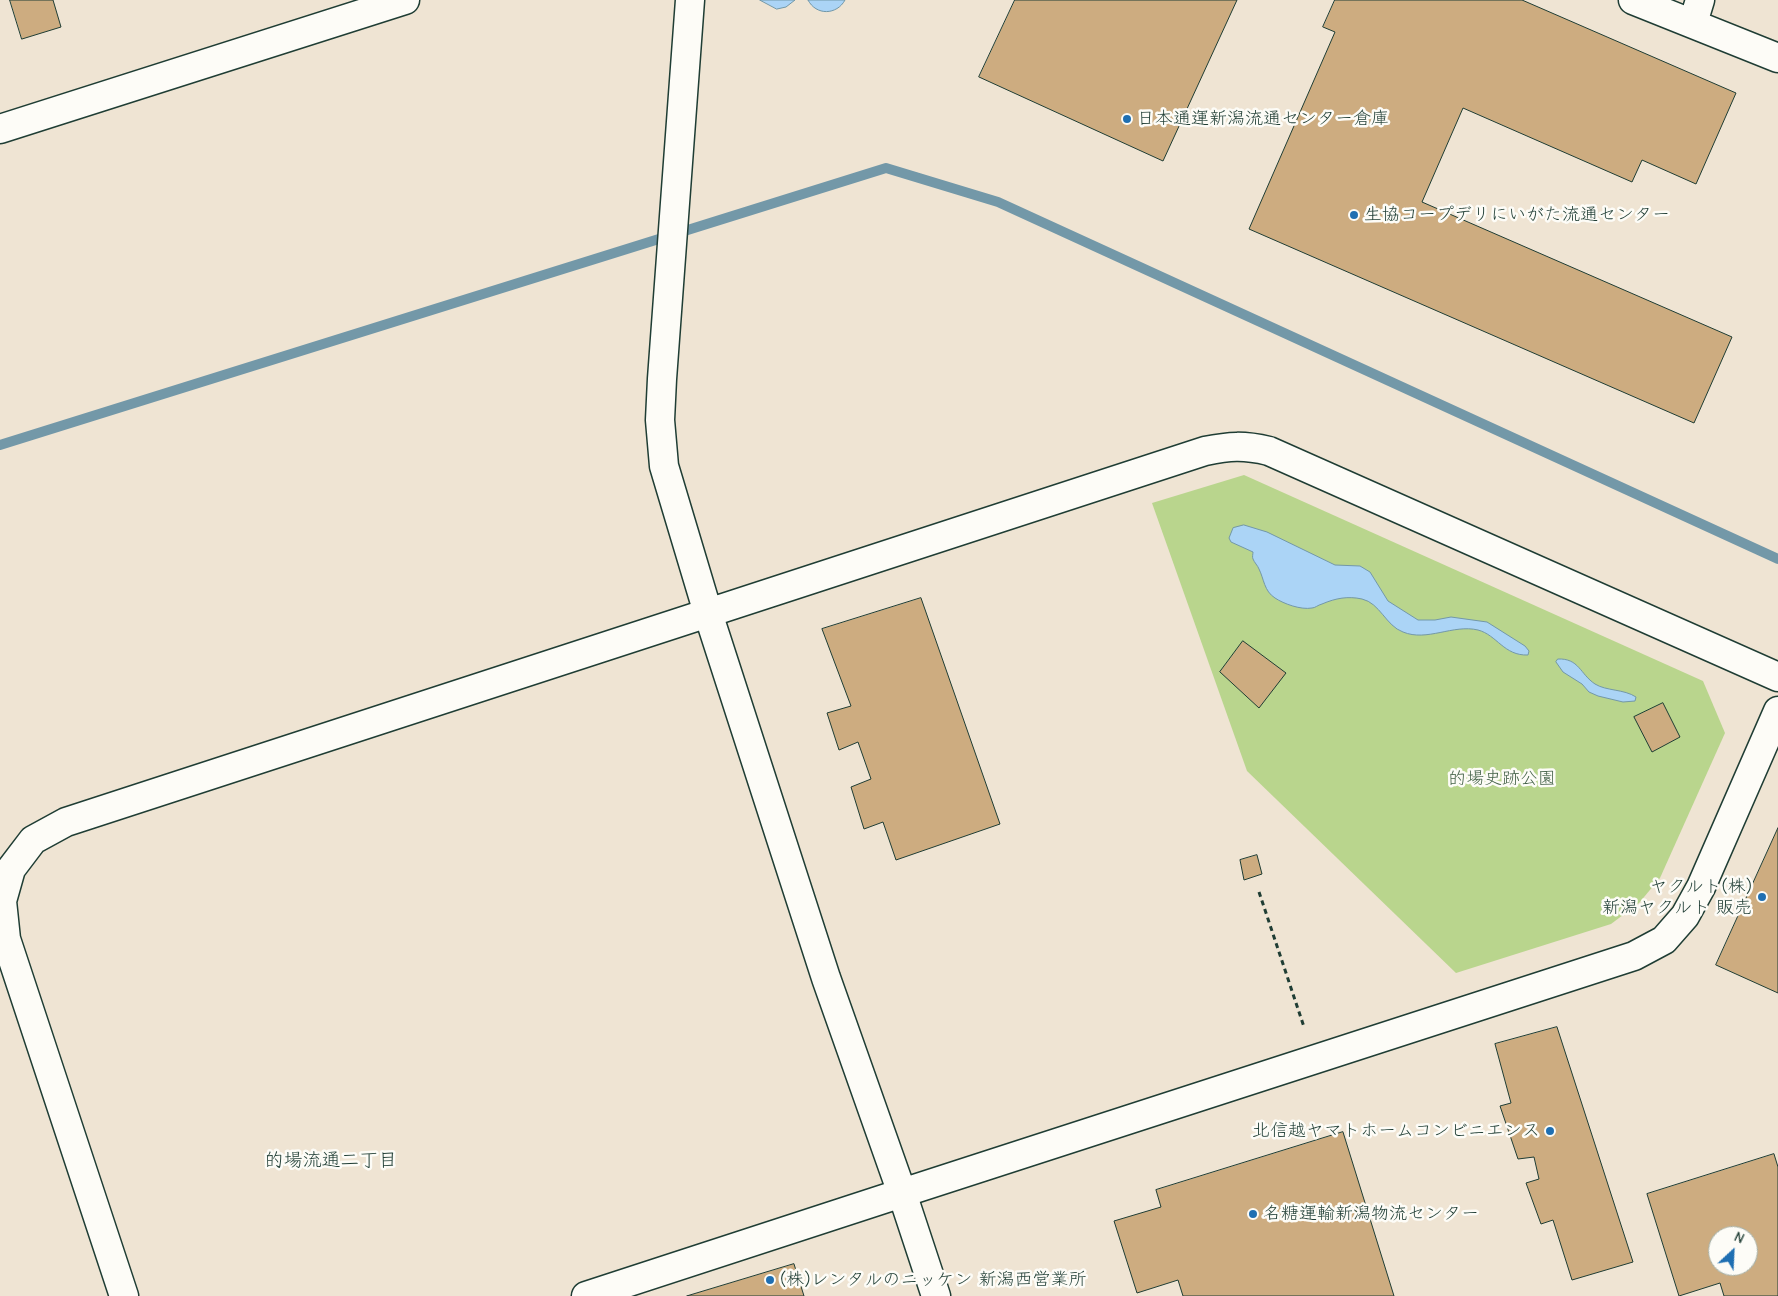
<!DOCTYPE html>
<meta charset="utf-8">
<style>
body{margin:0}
#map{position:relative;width:1778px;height:1296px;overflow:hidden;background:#fdfcf7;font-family:"Comic Neue",sans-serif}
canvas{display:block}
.north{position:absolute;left:1708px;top:1226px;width:50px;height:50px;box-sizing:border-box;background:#fdfcf7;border:1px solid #a4b0a9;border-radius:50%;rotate:25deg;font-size:14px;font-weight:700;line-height:20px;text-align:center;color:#1f3d34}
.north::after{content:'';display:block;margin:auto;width:18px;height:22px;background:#1f6fb2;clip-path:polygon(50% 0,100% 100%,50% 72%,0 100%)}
</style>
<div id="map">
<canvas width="1778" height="1296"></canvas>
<div class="north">N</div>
</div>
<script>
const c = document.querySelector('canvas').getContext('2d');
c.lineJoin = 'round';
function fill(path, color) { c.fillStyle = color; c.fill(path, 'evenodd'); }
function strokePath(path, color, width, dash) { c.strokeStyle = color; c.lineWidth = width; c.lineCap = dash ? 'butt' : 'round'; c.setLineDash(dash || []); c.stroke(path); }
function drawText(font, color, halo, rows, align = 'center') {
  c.font = font + ' "Comic Neue","Klee One",sans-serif'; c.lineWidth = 5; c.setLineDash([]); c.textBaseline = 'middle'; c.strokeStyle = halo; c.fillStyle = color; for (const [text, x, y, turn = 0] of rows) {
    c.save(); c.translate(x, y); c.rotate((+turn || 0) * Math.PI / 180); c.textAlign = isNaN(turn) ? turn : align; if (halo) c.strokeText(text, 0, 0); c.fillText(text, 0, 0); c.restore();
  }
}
const built = new Path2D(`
 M 0,0 L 1778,0 L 1778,1296 L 0,1296 ZM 1718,1236 L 1748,1236 L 1748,1266 L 1718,1266 Z`);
const green = new Path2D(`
 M 1244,475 L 1703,681 L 1725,733 L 1660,878 L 1639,903 L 1611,924 L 1456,973 L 1247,771 L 1152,503 Z`);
const water = new Path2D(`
 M 760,0 L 795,0 L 786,7 L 777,9 Z
 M 808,0 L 845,0 C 837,15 816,16 808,0 Z
 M 1244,525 L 1267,532 L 1335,565 L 1360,566 L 1370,572 L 1388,601 L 1418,620 L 1435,620 L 1451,617 L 1487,622 L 1525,646 L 1529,651 L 1528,655 C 1504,656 1497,635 1478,630 C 1453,624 1427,642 1403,632 C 1386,626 1380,603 1362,599 C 1348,596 1336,598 1322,604 C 1318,605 1315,608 1312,608 C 1301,610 1284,604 1275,598 C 1264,591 1264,579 1259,569 C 1258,566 1254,562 1253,559 C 1252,557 1253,554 1253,552 L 1231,542 L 1229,538 L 1233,528 Z
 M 1558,659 C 1579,658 1580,674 1595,684 C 1606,691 1624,689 1636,697 L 1635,701 L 1623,702 L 1598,696 L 1589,692 L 1582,684 L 1563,672 L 1556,662 Z`);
const stream = new Path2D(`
 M 0,445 L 886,168 L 998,202 L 1778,559`);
const building = new Path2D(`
 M 10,0 L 53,0 L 61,27 L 22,39 Z
 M 1015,0 L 1237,0 L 1163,161 L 979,77 Z
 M 1335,0 L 1522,0 L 1736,93 L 1696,184 L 1642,160 L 1632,182 L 1463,108 L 1422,202 L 1732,337 L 1694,423 L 1249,229 L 1335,32 L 1323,27 Z
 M 921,598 L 1000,824 L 896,860 L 883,822 L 864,829 L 851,787 L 871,779 L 858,742 L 839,750 L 827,713 L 851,706 L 822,629 Z
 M 1243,641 L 1286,673 L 1259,708 L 1220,672 Z
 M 1663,703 L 1680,737 L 1652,752 L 1634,717 Z
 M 1778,828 L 1778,993 L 1716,965 Z
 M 1257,855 L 1262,874 L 1244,880 L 1240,860 Z
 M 1557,1027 L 1633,1262 L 1572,1280 L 1553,1220 L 1541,1224 L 1526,1183 L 1539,1179 L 1534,1157 L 1518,1159 L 1500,1106 L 1511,1103 L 1495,1044 Z
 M 1343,1132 L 1394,1296 L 1183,1296 L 1178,1280 L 1137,1293 L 1114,1221 L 1161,1207 L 1156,1190 Z
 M 1774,1154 L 1778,1167 L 1778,1296 L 1724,1296 L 1720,1283 L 1679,1296 L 1647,1194 ZM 1718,1236 L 1748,1236 L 1748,1266 L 1718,1266 Z
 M 794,1264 L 804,1296 L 687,1296 Z`);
const path = new Path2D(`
 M 1259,892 L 1304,1027`);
const minor = new Path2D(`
 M 124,1296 L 6,939 L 2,901 L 11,869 L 33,840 L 66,822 L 708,613
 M 586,1296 L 902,1193`);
const tertiary = new Path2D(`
 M 690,0 L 662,379 L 660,420 L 664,466 L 708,613 L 826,978 L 902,1193 L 936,1296
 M 1633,0 L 1778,58
 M 1693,23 L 1700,0
 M 0,129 L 405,0
 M 708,613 L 1205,451 C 1230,446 1243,445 1269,451 L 1778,677
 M 902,1193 L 1634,956 L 1664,940 L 1685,916 L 1701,887 L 1778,711`);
const markers = [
 [1127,119,5,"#1f6fb2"],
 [1354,215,5,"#1f6fb2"],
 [1762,897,5,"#1f6fb2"],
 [1550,1131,5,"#1f6fb2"],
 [1253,1214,5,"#1f6fb2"],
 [770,1280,5,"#1f6fb2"]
];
const poiNames = [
 ["日本通運新潟流通センター倉庫",1137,119],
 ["生協コープデリにいがた流通センター",1364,215],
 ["ヤクルト(株)",1752,887,"right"],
 ["新潟ヤクルト 販売",1752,908,"right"],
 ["北信越ヤマトホームコンビニエンス",1540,1131,"right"],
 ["名糖運輸新潟物流センター",1263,1214],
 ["(株)レンタルのニッケン 新潟西営業所",780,1280]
];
const parkNames = [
 ["的場史跡公園",1502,779]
];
const neighbourhoodNames = [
 ["的場流通二丁目",331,1161]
];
fill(built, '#efe4d3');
fill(green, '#b9d58d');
fill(water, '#abd4f6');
strokePath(water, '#7398a8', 1);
strokePath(stream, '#7398a8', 10);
fill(building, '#cdac80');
strokePath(building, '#1f3d34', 1);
strokePath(minor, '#1f3d34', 31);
strokePath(tertiary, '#1f3d34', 31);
strokePath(path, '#1f3d34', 3, [5, 4]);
strokePath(minor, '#fdfcf7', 28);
strokePath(tertiary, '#fdfcf7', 28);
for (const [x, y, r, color] of markers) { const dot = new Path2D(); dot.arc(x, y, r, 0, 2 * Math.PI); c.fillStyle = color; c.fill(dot); strokePath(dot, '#fdfcf7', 2); }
drawText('18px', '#1f3d34', '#fdfcf7', poiNames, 'left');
drawText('18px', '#46634a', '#fdfcf7', parkNames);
drawText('19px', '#1f3d34', '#fdfcf7', neighbourhoodNames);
</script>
